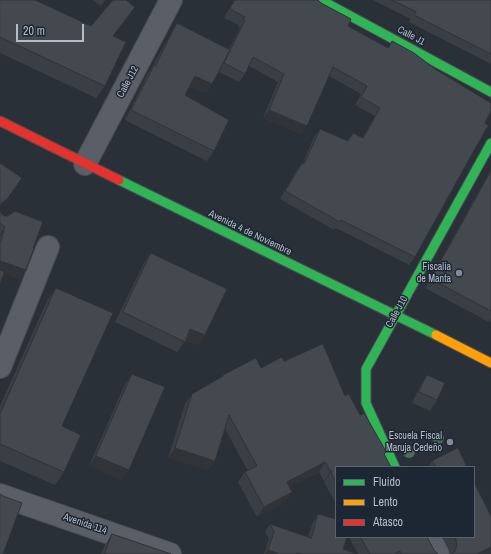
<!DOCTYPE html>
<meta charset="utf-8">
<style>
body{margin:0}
#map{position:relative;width:491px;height:554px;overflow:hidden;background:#2a3038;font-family:"Archivo Narrow",sans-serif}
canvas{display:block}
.legend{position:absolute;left:335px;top:466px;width:140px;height:72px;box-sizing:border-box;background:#1d2633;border:1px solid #59626f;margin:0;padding:5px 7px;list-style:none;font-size:12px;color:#b4bcc9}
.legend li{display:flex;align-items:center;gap:8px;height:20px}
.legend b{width:20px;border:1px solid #59626f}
.scale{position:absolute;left:16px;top:24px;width:68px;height:18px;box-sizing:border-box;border:2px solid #b4bcc9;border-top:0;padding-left:5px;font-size:12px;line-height:14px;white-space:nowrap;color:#b4bcc9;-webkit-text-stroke:3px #1d2633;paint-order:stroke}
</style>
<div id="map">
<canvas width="491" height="554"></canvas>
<ul class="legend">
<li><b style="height:5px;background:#30b455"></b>Fluido</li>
<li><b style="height:5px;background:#ff9f0a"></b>Lento</li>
<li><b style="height:5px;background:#e5322d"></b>Atasco</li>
</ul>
<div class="scale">20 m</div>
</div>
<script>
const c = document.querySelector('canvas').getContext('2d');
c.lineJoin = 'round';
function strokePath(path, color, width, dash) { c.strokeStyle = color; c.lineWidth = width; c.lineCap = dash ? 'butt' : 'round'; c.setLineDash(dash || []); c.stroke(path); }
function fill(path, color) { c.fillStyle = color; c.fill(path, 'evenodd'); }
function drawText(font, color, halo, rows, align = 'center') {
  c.font = font + ' "Archivo Narrow",sans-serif'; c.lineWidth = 3; c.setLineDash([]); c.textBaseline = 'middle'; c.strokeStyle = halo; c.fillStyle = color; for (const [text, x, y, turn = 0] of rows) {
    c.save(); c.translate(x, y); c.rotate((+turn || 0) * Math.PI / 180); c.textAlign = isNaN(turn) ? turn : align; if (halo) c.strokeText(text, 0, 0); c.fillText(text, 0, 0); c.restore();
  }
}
const street = new Path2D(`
 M 85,164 L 171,0
 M 0,367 L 48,247
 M 0,495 L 170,554
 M 429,537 L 438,554`);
const fast = new Path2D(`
 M 321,0 L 491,92
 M 119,180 L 436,335
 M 395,467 L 366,403 L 366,369 L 491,143`);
const slow = new Path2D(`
 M 436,335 L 491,363`);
const jam = new Path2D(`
 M 0,121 L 119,180`);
const trees = [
 [438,438],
 [409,452]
];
const wall = new Path2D(`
 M 0,0 L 91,26 L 135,7 L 113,37 L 105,86 L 96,98 L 0,53 Z
 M 93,0 L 105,0 L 101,6 Z
 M 234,0 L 318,0 L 348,26 L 388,48 L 392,41 L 485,123 L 483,134 L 415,257 L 409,265 L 336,228 L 334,230 L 280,199 L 296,171 L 302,163 L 303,163 L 314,137 L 320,129 L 347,141 L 353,133 L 362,138 L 375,116 L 355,105 L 361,94 L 329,76 L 307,126 L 301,134 L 263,118 L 278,82 L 249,66 L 245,74 L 239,82 L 219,72 L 206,93 L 190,87 L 185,95 L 214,151 L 207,161 L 125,120 L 147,75 L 151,69 L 171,33 L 177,23 L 229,49 L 240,28 L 238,27 L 239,25 L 224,18 Z
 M 373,0 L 491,0 L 491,64 L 409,22 L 411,19 Z
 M 491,169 L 491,319 L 489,322 L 425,288 Z
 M 0,211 L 1,213 L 33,248 L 26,270 L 20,279 L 4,274 L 0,285 Z
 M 151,253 L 205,335 L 198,345 L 185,341 L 177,352 L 115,322 L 144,263 Z
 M 56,288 L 64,472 L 55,485 L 0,461 L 0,406 L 47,301 Z
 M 261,368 L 336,467 L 336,504 L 324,482 L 325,481 L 324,481 L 319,472 L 290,487 L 286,502 L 257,517 L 238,482 L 245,472 L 248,471 L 225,429 L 215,461 L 208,470 L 168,458 L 185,404 L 192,394 L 221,378 L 223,375 Z
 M 132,374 L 129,470 L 121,480 L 89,466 L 125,384 Z
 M 427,375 L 437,400 L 430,411 L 412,403 L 420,386 Z
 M 432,461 L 467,467 L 428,467 Z
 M 318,514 L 343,549 L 357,554 L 264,554 L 269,539 L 265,532 L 270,524 L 308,537 L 313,522 Z
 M 112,534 L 171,554 L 101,554 L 105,545 Z
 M 349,537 L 427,537 L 434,550 L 438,554 L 358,554 Z
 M 443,537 L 474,537 L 491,553 L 489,554 L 450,554 L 449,548 Z`);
const shadedWall = new Path2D(`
 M 135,7 L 127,19 L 105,48 L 113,36 Z
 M 195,76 L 212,84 L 206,93 L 188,86 Z
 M 269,110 L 307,126 L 301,134 L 263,118 Z
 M 22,178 L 0,208 L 0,205 Z
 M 3,230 L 4,231 L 0,237 L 0,235 Z
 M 0,261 L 26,270 L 20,279 L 0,273 Z
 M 190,329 L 205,335 L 198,345 L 183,340 Z
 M 175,448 L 215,461 L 208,470 L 168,458 Z
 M 96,456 L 129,470 L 121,480 L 89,466 Z
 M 325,462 L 319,472 L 280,492 L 287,482 Z
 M 332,471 L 325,481 L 324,481 L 331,471 Z
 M 292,492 L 286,502 L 257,517 L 264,507 Z
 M 491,547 L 491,553 L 489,554 L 477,554 Z
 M 268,550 L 280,554 L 265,554 Z`);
const building = new Path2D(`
 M 0,0 L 35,0 L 91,26 L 113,0 L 126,0 L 135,7 L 113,36 L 126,42 L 105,86 L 0,37 Z
 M 235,0 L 318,0 L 321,3 L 351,19 L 348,26 L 388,48 L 392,41 L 414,53 L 435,69 L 491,103 L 491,111 L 485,123 L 489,126 L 486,129 L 415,257 L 341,220 L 340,222 L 285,191 L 302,163 L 304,164 L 320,129 L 348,141 L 353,133 L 363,138 L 380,108 L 361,97 L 367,86 L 333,67 L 307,126 L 269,110 L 284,74 L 253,57 L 245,74 L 224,63 L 245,20 L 243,19 L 245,17 L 230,9 Z
 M 392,0 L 491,0 L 491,54 L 414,15 L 416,12 Z
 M 177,23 L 230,50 L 212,84 L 195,76 L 185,95 L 229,120 L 214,151 L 131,110 L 154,65 L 155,66 Z
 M 0,163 L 22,178 L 7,199 L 1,203 L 0,206 Z
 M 491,171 L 491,311 L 431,279 Z
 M 0,211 L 1,213 L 4,216 L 8,216 L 15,211 L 43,222 L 33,248 L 34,248 L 26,270 L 0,261 L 0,244 L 4,231 L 3,230 L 5,227 L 0,223 Z
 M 151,253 L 227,289 L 205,335 L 190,329 L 185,342 L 123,312 Z
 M 0,270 L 4,272 L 0,285 Z
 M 56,288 L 113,313 L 62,426 L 81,435 L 64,472 L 0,444 L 0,414 Z
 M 323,344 L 345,396 L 349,394 L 360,415 L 364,413 L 383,446 L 386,452 L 384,454 L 391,467 L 336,467 L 336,482 L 331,472 L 332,471 L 331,471 L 325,462 L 287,482 L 292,492 L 264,507 L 245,472 L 257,466 L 229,415 L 215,461 L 175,448 L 192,394 L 223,376 L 223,375 L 256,358 L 261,368 L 282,357 L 284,361 Z
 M 132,374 L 165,387 L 129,470 L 96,456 Z
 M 427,375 L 445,383 L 437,400 L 419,392 Z
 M 458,448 L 467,467 L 436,467 L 432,461 Z
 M 474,482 L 491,516 L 491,547 L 477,554 L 452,554 L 455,551 L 457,544 L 455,537 L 474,537 Z
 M 0,494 L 3,496 L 22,503 L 3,554 L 0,554 Z
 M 318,514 L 336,519 L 336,537 L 347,537 L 343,549 L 357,554 L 302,554 L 297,553 L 296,554 L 280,554 L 268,550 L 274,532 L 270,524 L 311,538 Z
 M 112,534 L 171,554 L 105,554 Z
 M 361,537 L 427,537 L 434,550 L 438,554 L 401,554 L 400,551 L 394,554 L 370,554 Z`);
const markers = [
 [459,273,4,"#848b96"],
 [450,442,4,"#848b96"]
];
const streetNames = [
 ["Calle J1",411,36,28],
 ["Calle J12",128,82,-62],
 ["Avenida 4 de Noviembre",250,233,26],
 ["Calle J10",397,312,-61],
 ["Avenida 114",85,524,19]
];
const poiNames = [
 ["Fiscalía",451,267],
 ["de Manta",451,279],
 ["Escuela Fiscal",442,436],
 ["Maruja Cedeño",442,448]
];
strokePath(street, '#484c53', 24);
strokePath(fast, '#484c53', 11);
strokePath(slow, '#484c53', 11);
strokePath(jam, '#484c53', 11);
strokePath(street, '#5a5e66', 22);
strokePath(fast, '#30b455', 9);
strokePath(slow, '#ff9f0a', 9);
strokePath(jam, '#e5322d', 9);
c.fillStyle = '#4e6a5a';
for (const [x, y] of trees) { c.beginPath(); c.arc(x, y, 6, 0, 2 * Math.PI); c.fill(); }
fill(wall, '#3a3f45');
fill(shadedWall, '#303338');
fill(building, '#444950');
strokePath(building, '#303338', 1);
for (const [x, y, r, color] of markers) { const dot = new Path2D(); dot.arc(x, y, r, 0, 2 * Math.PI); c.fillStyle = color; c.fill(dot); strokePath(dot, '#1d2633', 1.5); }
drawText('10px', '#b4bcc9', '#1d2633', streetNames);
drawText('10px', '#b4bcc9', '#1d2633', poiNames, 'right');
</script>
